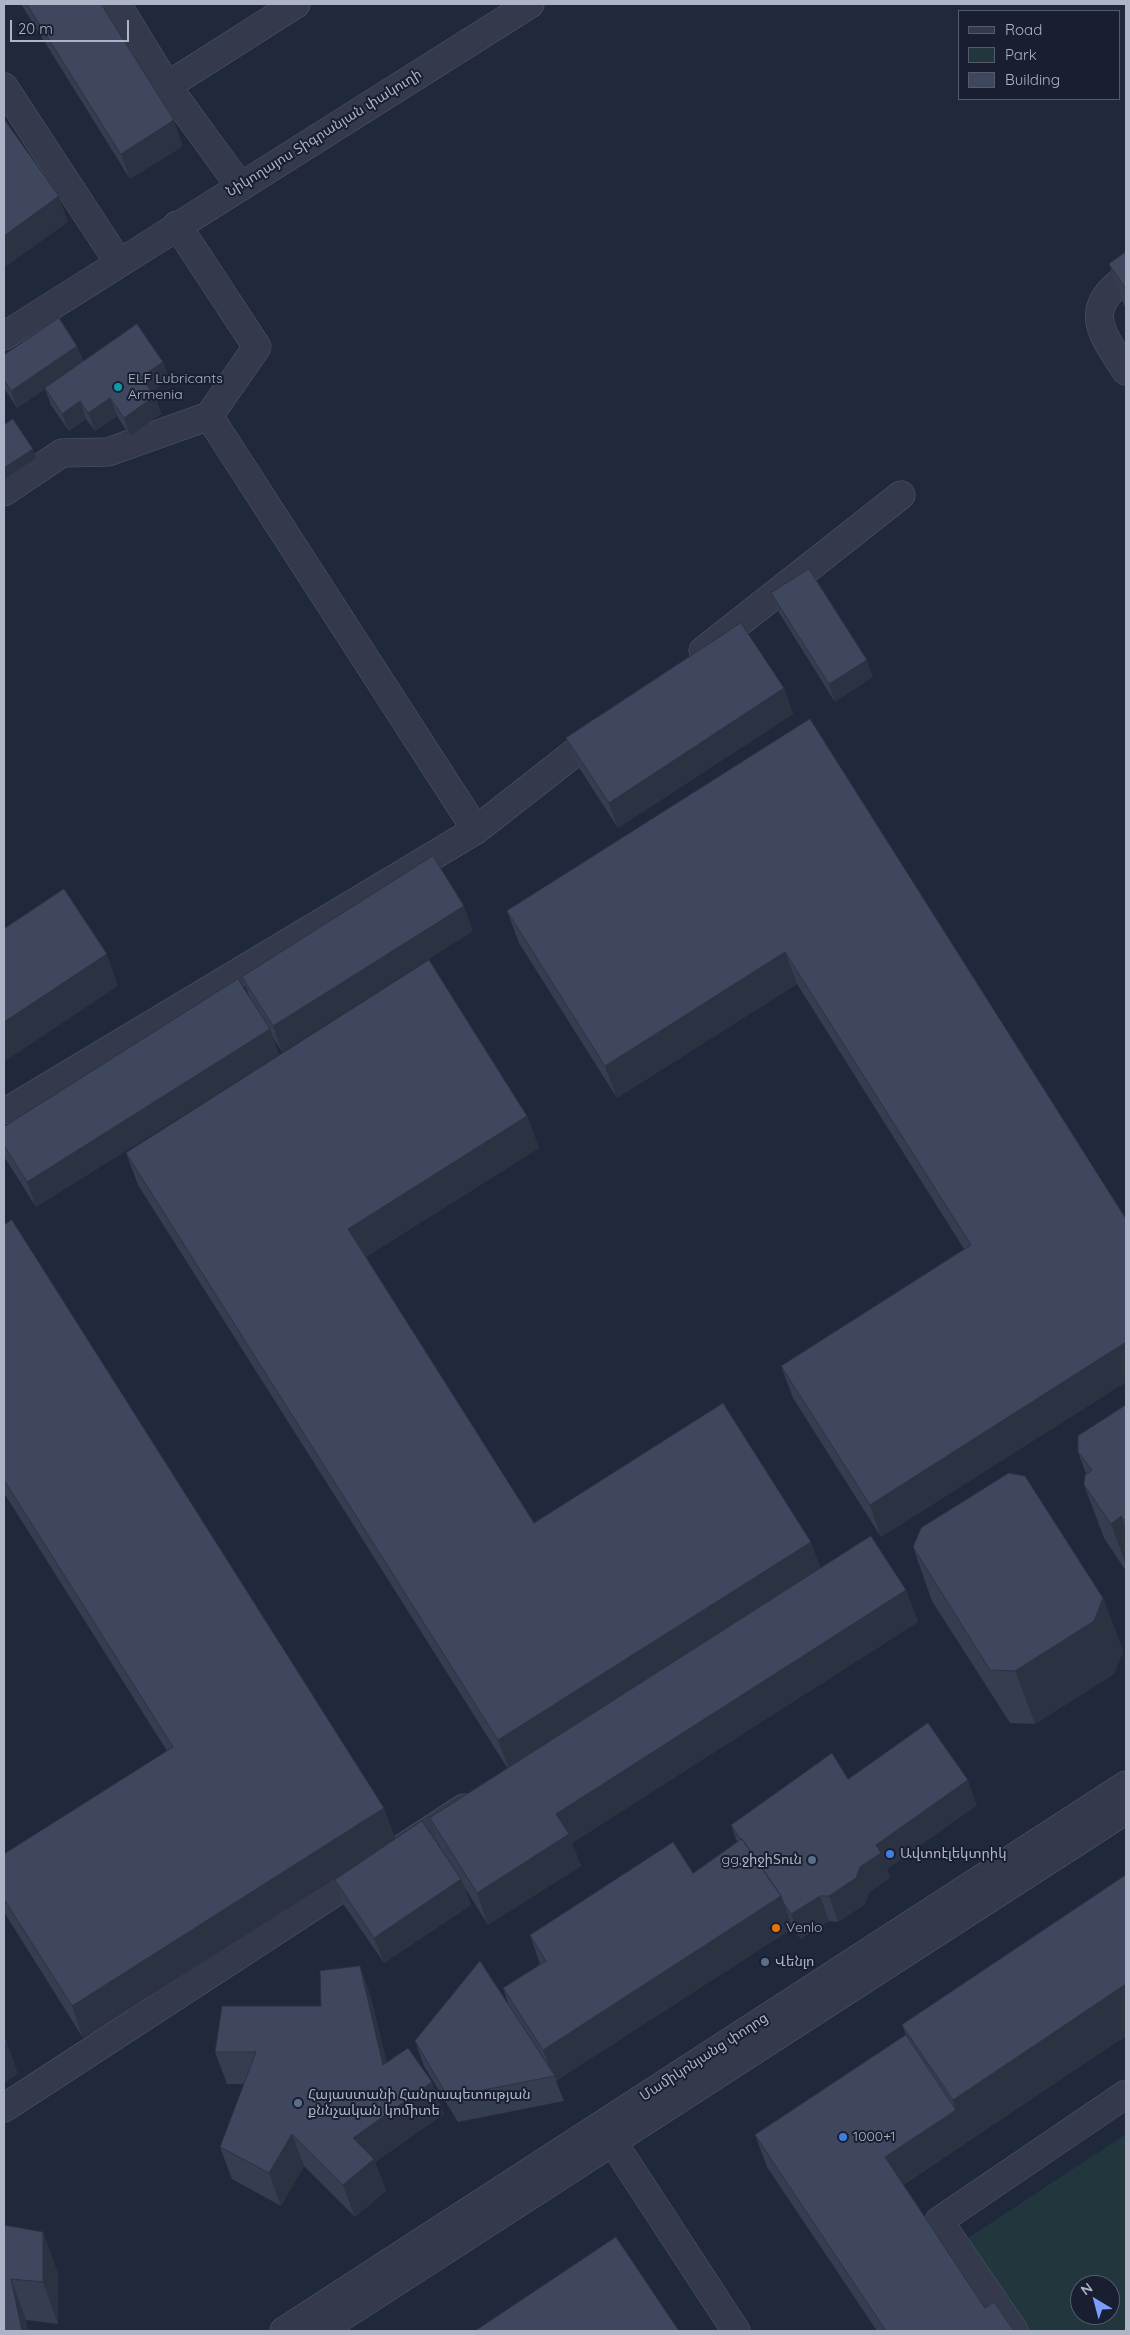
<!DOCTYPE html>
<meta charset="utf-8">
<style>
body{margin:0}
#map{position:relative;width:1130px;height:2335px;overflow:hidden;background:#20283c;font-family:Quicksand,sans-serif}
canvas{display:block}
.frame{position:absolute;inset:0;border:5px solid #aeb4c8;pointer-events:none}
.legend{position:absolute;left:958px;top:10px;width:162px;height:90px;box-sizing:border-box;background:#191f30;border:1px solid #555b6d;margin:0;padding:6px 9px;list-style:none;font-size:15px;color:#aeb4c8}
.legend li{display:flex;align-items:center;gap:10px;height:25px}
.legend b{width:25px;border:1px solid #555b6d}
.north{position:absolute;left:1070px;top:2275px;width:50px;height:50px;box-sizing:border-box;background:#191f30;border:1px solid #555b6d;border-radius:50%;rotate:323deg;font-size:14px;font-weight:700;line-height:20px;text-align:center;color:#aeb4c8}
.north::after{content:'';display:block;margin:auto;width:18px;height:22px;background:#7c9cff;clip-path:polygon(50% 0,100% 100%,50% 72%,0 100%)}
.scale{position:absolute;left:10px;top:20px;width:119px;height:22px;box-sizing:border-box;border:2px solid #aeb4c8;border-top:0;padding-left:6px;font-size:15px;line-height:18px;white-space:nowrap;color:#aeb4c8;-webkit-text-stroke:4px #191f30;paint-order:stroke}
</style>
<div id="map">
<canvas width="1130" height="2335"></canvas>
<div class="frame"></div>
<ul class="legend">
<li><b style="height:6px;background:#343a4c"></b>Road</li>
<li><b style="height:14px;background:#22363d"></b>Park</li>
<li><b style="height:14px;background:#3e475e"></b>Building</li>
</ul>
<div class="north">N</div>
<div class="scale">20 m</div>
</div>
<script>
const c = document.querySelector('canvas').getContext('2d');
c.lineJoin = 'round';
function fill(path, color) { c.fillStyle = color; c.fill(path, 'evenodd'); }
function strokePath(path, color, width, dash) { c.strokeStyle = color; c.lineWidth = width; c.lineCap = dash ? 'butt' : 'round'; c.setLineDash(dash || []); c.stroke(path); }
function drawText(font, color, halo, rows, align = 'center') {
  c.font = font + ' Quicksand,"Noto Sans Armenian",sans-serif'; c.lineWidth = 4; c.setLineDash([]); c.textBaseline = 'middle'; c.strokeStyle = halo; c.fillStyle = color; for (const [text, x, y, turn = 0] of rows) {
    c.save(); c.translate(x, y); c.rotate((+turn || 0) * Math.PI / 180); c.textAlign = isNaN(turn) ? turn : align; if (halo) c.strokeText(text, 0, 0); c.fillText(text, 0, 0); c.restore();
  }
}
const green = new Path2D(`
 M 1126,2134 L 1126,2331 L 1026,2331 L 965,2240 ZM 1080,2285 L 1110,2285 L 1110,2315 L 1080,2315 Z`);
const minor = new Path2D(`
 M 117,4 L 167,86 L 240,186
 M 167,86 L 296,4
 M 4,87 L 119,263
 M 1126,278 C 1080,310 1103,335 1126,371
 M 4,336 L 530,4
 M 209,416 L 476,830
 M 4,492 L 62,453 L 108,452 L 209,416 L 257,347 L 177,225
 M 703,651 L 901,495
 M 9,1110 L 476,830 L 601,732
 M 4,2108 L 464,1808
 M 603,2127 L 736,2331
 M 284,2331 L 1126,1785
 M 320,2331 L 1126,1810
 M 1014,2331 L 939,2221 L 1126,2094`);
const wall = new Path2D(`
 M 21,4 L 101,4 L 183,146 L 130,179 Z
 M 1126,252 L 1126,308 L 1124,305 L 1109,264 Z
 M 77,346 L 83,361 L 163,362 L 169,380 L 151,392 L 155,396 L 161,414 L 130,436 L 117,416 L 95,431 L 86,419 L 69,431 L 51,405 L 45,389 L 17,408 L 4,388 L 4,355 Z
 M 771,593 L 873,677 L 835,702 L 778,611 Z
 M 784,688 L 793,714 L 618,828 L 576,763 L 566,738 Z
 M 810,719 L 1126,1219 L 1126,1382 L 881,1537 L 793,1398 L 781,1366 L 964,1249 L 797,984 L 617,1098 L 519,943 L 507,911 Z
 M 473,931 L 282,1052 L 273,1037 L 279,1055 L 36,1207 L 5,1158 L 4,1155 L 4,1127 L 249,996 L 242,977 Z
 M 527,1116 L 539,1148 L 366,1257 L 534,1523 L 821,1568 L 906,1590 L 918,1622 L 572,1843 L 581,1866 L 488,1925 L 464,1886 L 471,1905 L 384,1963 L 344,1905 L 335,1880 L 365,1860 L 83,2038 L 4,1912 L 4,1854 L 167,1751 L 4,1493 L 4,1225 L 396,1839 L 440,1848 L 430,1818 L 508,1769 L 138,1185 L 126,1153 Z
 M 1126,1405 L 1126,1571 L 1104,1538 L 1084,1485 L 1086,1474 L 1078,1452 Z
 M 913,1547 L 1103,1598 L 1123,1651 L 1114,1674 L 1035,1724 L 1010,1723 L 932,1601 Z
 M 848,1779 L 977,1805 L 887,1869 L 890,1878 L 869,1892 L 865,1904 L 838,1922 L 829,1921 L 801,1939 L 793,1928 L 556,2081 L 564,2101 L 458,2122 L 424,2066 L 415,2041 L 509,2006 L 503,1988 L 540,1964 L 530,1935 L 693,1873 L 737,1842 L 731,1825 Z
 M 1126,1875 L 1126,2036 L 903,2185 L 985,2308 L 1014,2331 L 877,2331 L 767,2167 L 755,2135 L 906,2035 L 902,2025 Z
 M 360,1966 L 371,1998 L 387,2063 L 444,2114 L 375,2162 L 386,2191 L 355,2217 L 304,2166 L 281,2206 L 232,2179 L 220,2147 L 244,2084 L 227,2084 L 215,2052 L 321,2006 Z
 M 4,2225 L 43,2232 L 58,2274 L 58,2324 L 26,2320 L 4,2331 Z`);
const shadedWall = new Path2D(`
 M 174,120 L 183,146 L 130,179 L 121,154 Z
 M 59,196 L 68,222 L 4,268 L 4,236 Z
 M 77,346 L 83,363 L 17,408 L 11,391 Z
 M 163,362 L 169,380 L 148,394 L 141,377 Z
 M 155,396 L 161,414 L 130,436 L 124,418 Z
 M 110,398 L 117,416 L 95,431 L 88,413 Z
 M 80,401 L 86,419 L 69,431 L 62,414 Z
 M 33,449 L 36,458 L 4,479 L 4,468 Z
 M 867,660 L 873,677 L 835,702 L 829,684 Z
 M 784,688 L 793,714 L 618,828 L 609,803 Z
 M 464,906 L 473,931 L 282,1052 L 273,1026 Z
 M 785,952 L 797,984 L 617,1098 L 605,1066 Z
 M 107,954 L 118,986 L 4,1062 L 4,1022 Z
 M 270,1029 L 279,1055 L 36,1207 L 27,1182 Z
 M 527,1116 L 539,1148 L 359,1261 L 348,1229 Z
 M 1126,1342 L 1126,1382 L 881,1537 L 870,1505 Z
 M 1121,1516 L 1126,1530 L 1126,1551 L 1124,1547 L 1126,1554 L 1126,1565 L 1111,1524 Z
 M 811,1542 L 823,1574 L 510,1772 L 498,1740 Z
 M 906,1590 L 918,1622 L 572,1843 L 581,1866 L 488,1925 L 477,1893 L 556,1814 Z
 M 1103,1598 L 1123,1651 L 1114,1674 L 1035,1724 L 1015,1671 Z
 M 968,1780 L 977,1805 L 887,1869 L 890,1878 L 869,1892 L 865,1904 L 838,1922 L 829,1896 L 860,1867 L 876,1845 Z
 M 384,1808 L 396,1840 L 83,2038 L 72,2006 Z
 M 461,1879 L 471,1905 L 384,1963 L 374,1938 Z
 M 781,1896 L 793,1928 L 556,2081 L 555,2076 L 553,2076 L 543,2050 Z
 M 820,1896 L 829,1921 L 801,1939 L 791,1914 Z
 M 360,1966 L 371,1998 L 395,2097 L 383,2065 Z
 M 1126,1984 L 1126,2036 L 896,2189 L 885,2157 L 956,2110 L 953,2100 Z
 M 7,2042 L 18,2074 L 4,2083 L 4,2044 Z
 M 432,2082 L 444,2114 L 375,2162 L 386,2191 L 355,2217 L 343,2185 L 353,2138 Z
 M 292,2134 L 304,2166 L 281,2206 L 269,2173 Z
 M 43,2232 L 58,2274 L 58,2324 L 43,2282 Z
 M 11,2279 L 26,2320 L 28,2331 L 22,2331 Z`);
const building = new Path2D(`
 M 27,4 L 101,4 L 174,120 L 121,154 Z
 M 4,119 L 59,196 L 4,236 Z
 M 1126,252 L 1126,289 L 1109,264 Z
 M 59,318 L 77,346 L 11,391 L 4,380 L 4,355 Z
 M 137,324 L 163,362 L 141,377 L 155,396 L 124,418 L 110,398 L 88,413 L 80,401 L 62,414 L 45,388 Z
 M 13,419 L 33,449 L 4,468 L 4,425 Z
 M 809,569 L 867,660 L 829,684 L 771,593 Z
 M 741,623 L 784,688 L 609,803 L 566,738 Z
 M 810,719 L 1126,1219 L 1126,1342 L 870,1505 L 781,1366 L 971,1245 L 785,952 L 605,1066 L 507,911 Z
 M 433,856 L 464,906 L 273,1026 L 242,977 Z
 M 64,889 L 107,954 L 4,1022 L 4,929 Z
 M 429,960 L 527,1116 L 348,1229 L 534,1523 L 723,1403 L 811,1542 L 498,1740 L 126,1153 Z
 M 238,979 L 270,1029 L 27,1182 L 4,1145 L 4,1127 Z
 M 12,1220 L 384,1808 L 72,2006 L 4,1899 L 4,1854 L 173,1747 L 4,1480 L 4,1225 Z
 M 1126,1405 L 1126,1523 L 1121,1516 L 1111,1524 L 1084,1485 L 1085,1475 L 1092,1470 L 1078,1452 L 1078,1436 Z
 M 1009,1473 L 1025,1476 L 1103,1598 L 1094,1621 L 1015,1671 L 990,1670 L 913,1547 L 921,1528 Z
 M 871,1536 L 906,1590 L 556,1814 L 569,1834 L 477,1893 L 430,1818 Z
 M 928,1723 L 968,1780 L 876,1845 L 881,1853 L 860,1867 L 856,1878 L 829,1896 L 820,1896 L 791,1914 L 784,1904 L 781,1896 L 742,1839 L 741,1840 L 731,1825 L 832,1753 L 848,1779 Z
 M 422,1821 L 461,1879 L 374,1938 L 335,1880 Z
 M 742,1839 L 781,1896 L 543,2050 L 503,1988 L 546,1961 L 530,1935 L 673,1842 L 693,1873 Z
 M 1126,1875 L 1126,1984 L 953,2100 L 902,2025 Z
 M 480,1961 L 555,2076 L 448,2097 L 415,2041 Z
 M 360,1966 L 383,2065 L 408,2048 L 432,2082 L 353,2138 L 374,2159 L 343,2185 L 292,2134 L 269,2173 L 220,2147 L 256,2052 L 215,2052 L 222,2006 L 321,2006 L 320,1971 Z
 M 906,2035 L 956,2110 L 885,2157 L 985,2308 L 994,2302 L 1014,2331 L 886,2331 L 755,2135 Z
 M 4,2038 L 7,2042 L 4,2044 Z
 M 4,2225 L 43,2232 L 43,2282 L 11,2279 L 22,2331 L 4,2331 Z
 M 616,2237 L 679,2331 L 475,2331 Z`);
const markers = [
 [118,387,5,"#0f9aa8"],
 [890,1854,5,"#3f7fe0"],
 [812,1860,5,"#5c6f8a"],
 [776,1928,5,"#e8710a"],
 [765,1962,5,"#5c6f8a"],
 [298,2103,5,"#5c6f8a"],
 [843,2137,5,"#3f7fe0"]
];
const streetNames = [
 ["Նիկողայոս Տիգրանյան փակուղի",324,133,-32],
 ["Մամիկոնյանց փողոց",704,2057,-33]
];
const poiNames = [
 ["ELF Lubricants",128,379],
 ["Armenia",128,395],
 ["Ավտոէլեկտրիկ",900,1854],
 ["gg,ջիջիՏուն",802,1860,"right"],
 ["Venlo",786,1928],
 ["Վենլո",775,1962],
 ["Հայաստանի Հանրապետության",308,2095],
 ["քննչական կոմիտե",308,2111],
 ["1000+1",853,2137]
];
fill(green, '#22363d');
strokePath(minor, '#515769', 29);
strokePath(minor, '#343a4c', 28);
fill(wall, '#353d51');
fill(shadedWall, '#2b3242');
fill(building, '#3e475e');
strokePath(building, '#2b3242', 1);
for (const [x, y, r, color] of markers) { const dot = new Path2D(); dot.arc(x, y, r, 0, 2 * Math.PI); c.fillStyle = color; c.fill(dot); strokePath(dot, '#191f30', 2); }
drawText('14px', '#aeb4c8', '#191f30', streetNames);
drawText('14px', '#aeb4c8', '#191f30', poiNames, 'left');
</script>
